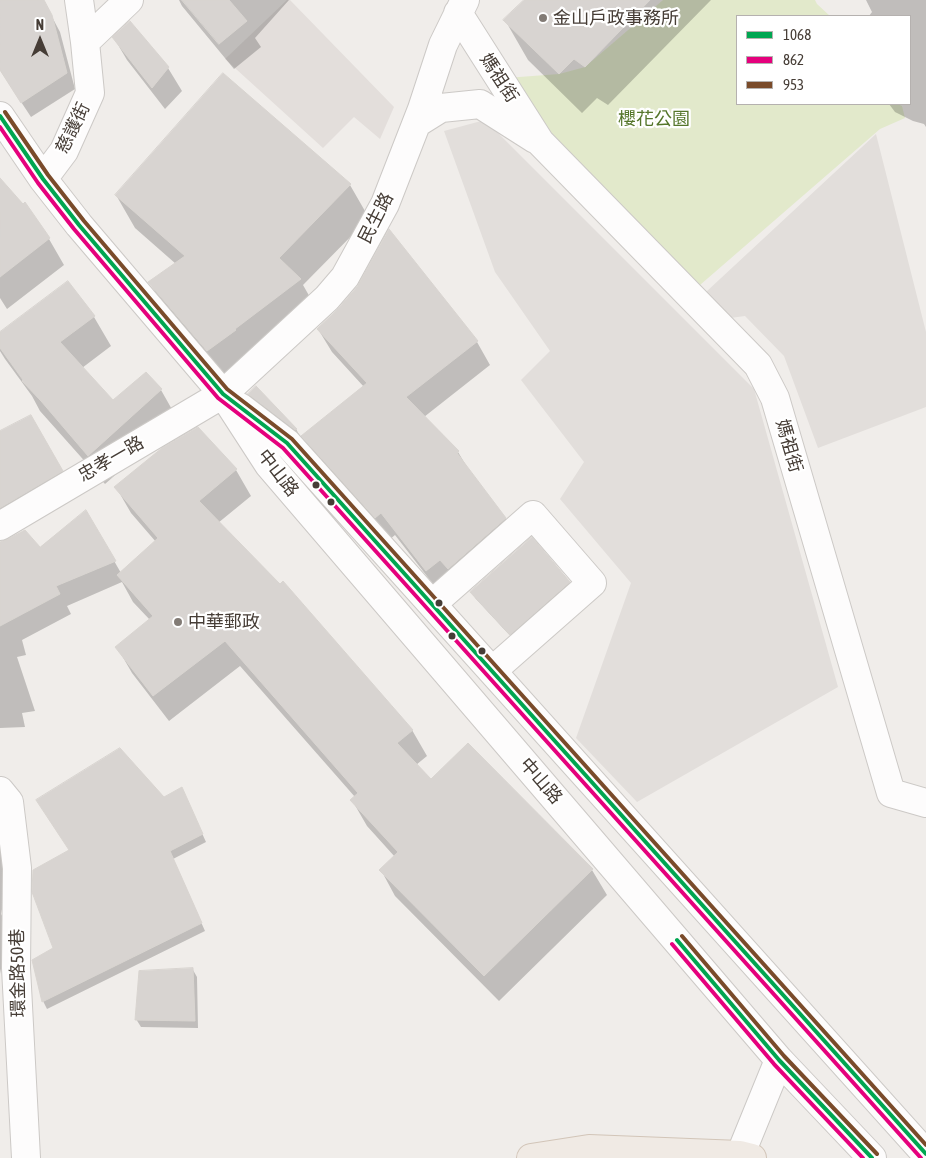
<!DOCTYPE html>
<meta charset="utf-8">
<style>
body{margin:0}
#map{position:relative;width:926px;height:1158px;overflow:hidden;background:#f0edea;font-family:"Asap Condensed",sans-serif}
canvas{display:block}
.legend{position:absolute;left:736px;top:15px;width:175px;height:90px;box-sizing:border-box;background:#fff;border:1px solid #b5b1af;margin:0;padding:6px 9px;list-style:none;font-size:15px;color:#463d36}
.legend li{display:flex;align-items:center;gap:10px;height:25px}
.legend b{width:25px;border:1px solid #b5b1af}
.north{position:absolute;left:15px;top:15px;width:50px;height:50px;-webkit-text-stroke:4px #fff;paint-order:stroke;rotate:0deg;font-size:14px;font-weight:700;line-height:20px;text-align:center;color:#463d36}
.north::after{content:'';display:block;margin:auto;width:18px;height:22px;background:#463d36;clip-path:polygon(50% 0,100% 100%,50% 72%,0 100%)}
</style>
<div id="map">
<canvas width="926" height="1158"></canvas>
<ul class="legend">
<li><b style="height:6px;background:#00a651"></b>1068</li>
<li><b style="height:6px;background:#e5007d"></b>862</li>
<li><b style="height:6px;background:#7a4b2a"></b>953</li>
</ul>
<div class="north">N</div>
</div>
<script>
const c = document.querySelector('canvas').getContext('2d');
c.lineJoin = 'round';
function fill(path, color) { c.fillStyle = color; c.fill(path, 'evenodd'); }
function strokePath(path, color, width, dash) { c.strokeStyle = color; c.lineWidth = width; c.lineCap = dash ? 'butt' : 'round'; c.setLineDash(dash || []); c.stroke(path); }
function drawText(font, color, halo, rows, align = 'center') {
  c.font = font + ' "Asap Condensed","Noto Sans TC",sans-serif'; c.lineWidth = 4.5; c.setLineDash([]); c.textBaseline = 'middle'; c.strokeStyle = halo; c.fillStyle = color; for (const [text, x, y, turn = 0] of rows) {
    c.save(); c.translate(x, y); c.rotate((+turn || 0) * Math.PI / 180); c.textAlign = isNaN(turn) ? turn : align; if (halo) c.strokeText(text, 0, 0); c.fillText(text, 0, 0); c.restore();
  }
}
const industrial = new Path2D(`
 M 287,0 L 290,0 L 394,107 L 380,139 L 354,117 L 323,148 L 225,59 Z`);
const green = new Path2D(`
 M 663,0 L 815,0 L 817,4 L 830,16 L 737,16 L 737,104 L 898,104 L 902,106 L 905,118 L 880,129 L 700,285 L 528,113 L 506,78 L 559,74 L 585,67 Z`);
const parking = new Path2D(`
 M 485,120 L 754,389 L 838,687 L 637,802 L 576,738 L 631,583 L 560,499 L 584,462 L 521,380 L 550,351 L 495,272 L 444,131 Z
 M 876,134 L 926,332 L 926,407 L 818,448 L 784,356 L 745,316 L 730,318 L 706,292 Z`);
const shadow = new Path2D(`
 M 0,0 L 43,0 L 60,32 L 75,89 L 31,117 L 0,70 Z
 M 179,0 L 289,0 L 255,38 L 261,47 L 234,69 L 182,6 Z
 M 526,0 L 711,0 L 608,105 L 597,98 L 582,113 L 528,60 L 505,20 Z
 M 866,0 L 926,0 L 926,127 L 924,124 L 913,121 L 895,112 L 889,104 L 910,104 L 910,16 L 869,16 L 872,12 Z
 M 114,38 L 168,68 L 182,91 L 165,109 L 127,60 Z
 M 0,180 L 23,206 L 25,204 L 49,239 L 64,265 L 7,309 L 0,298 Z
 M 350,185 L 369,218 L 303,285 L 319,313 L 226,383 L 168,315 L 150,282 L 176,264 L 135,228 L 116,195 Z
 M 68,283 L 94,317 L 111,346 L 82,368 L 113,402 L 146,374 L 161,390 L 178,420 L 105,484 L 40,411 L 32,396 L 5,359 L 0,351 L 0,337 Z
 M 318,329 L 477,342 L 490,365 L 424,417 L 458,452 L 470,472 L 505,518 L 519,542 L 440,593 L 395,535 L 389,540 L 316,459 L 303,436 L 364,387 L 332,352 Z
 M 249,394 L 296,429 L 318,468 L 272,433 Z
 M 30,417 L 73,491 L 0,535 L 0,432 Z
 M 236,470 L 251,496 L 218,523 L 412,730 L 427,756 L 416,765 L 431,781 L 592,870 L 607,895 L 499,1001 L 395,896 L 381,870 L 395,857 L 367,826 L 352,800 L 355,797 L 240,666 L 169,721 L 132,673 L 117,647 L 150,620 L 133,602 L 122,582 L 67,606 L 71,614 L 22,640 L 26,655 L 17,657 L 35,711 L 22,713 L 25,727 L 0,728 L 0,543 L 39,549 L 86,512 L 121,573 L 156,542 L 131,513 L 116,487 Z
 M 569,582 L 573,590 L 515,641 L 476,599 L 471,592 Z
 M 185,796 L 206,842 L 173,859 L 205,931 L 47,1009 L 43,1001 L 55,948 L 164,799 Z
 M 0,822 L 14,851 L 1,914 L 9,927 L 0,974 Z
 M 193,970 L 197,977 L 198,1028 L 141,1027 L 136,1019 Z`);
const building = new Path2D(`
 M 0,0 L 44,0 L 52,15 L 67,73 L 21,103 L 0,70 Z
 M 182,0 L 229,0 L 247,21 L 219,44 Z
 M 524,0 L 650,0 L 585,67 L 574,59 L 559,74 L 503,20 Z
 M 130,21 L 169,67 L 152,88 L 112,37 Z
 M 223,73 L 351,184 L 279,258 L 301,279 L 235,329 L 236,330 L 207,351 L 148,282 L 185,256 L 115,195 Z
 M 0,178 L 23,204 L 25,202 L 50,238 L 0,277 Z
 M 389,229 L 478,341 L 406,397 L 459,451 L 457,453 L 506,518 L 448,569 L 440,560 L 426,571 L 381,513 L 375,518 L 301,436 L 367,383 L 317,329 L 338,309 L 357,287 Z
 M 68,281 L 95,316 L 60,342 L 113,400 L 146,372 L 162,389 L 88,456 L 41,401 L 22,381 L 23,380 L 0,348 L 0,332 Z
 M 256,386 L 297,429 L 295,430 L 248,394 Z
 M 31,415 L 63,471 L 0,508 L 0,431 Z
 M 198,427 L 237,469 L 199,501 L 280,584 L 283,581 L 413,730 L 397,743 L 431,779 L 468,743 L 593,869 L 484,976 L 379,870 L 398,852 L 350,800 L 358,793 L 225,641 L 153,696 L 115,647 L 153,616 L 117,575 L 158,538 L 114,487 L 162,448 Z
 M 86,510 L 116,561 L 56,586 L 60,594 L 0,626 L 0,542 L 8,539 L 25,530 L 40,547 Z
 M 532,537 L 570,582 L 510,635 L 470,592 Z
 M 120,748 L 164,797 L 182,787 L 203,834 L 170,851 L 202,923 L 42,1002 L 32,960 L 53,948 L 32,892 L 33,870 L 69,850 L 36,800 Z
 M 193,968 L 195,1021 L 135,1020 L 139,971 Z`);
const minor = new Path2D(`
 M 458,13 L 540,142 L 758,365 L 775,398 L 891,793 L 926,803
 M 85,42 L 129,0
 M 0,116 L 43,179 L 79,225 L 223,394 L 269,465 L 779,1060 L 872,1158
 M 417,123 L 441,108 L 480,104 L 535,139
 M 43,179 L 64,151 L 90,93 L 85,42 L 79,0
 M 240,407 L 287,443 L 926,1154
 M 0,526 L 223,394 L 327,298 L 345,277 L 385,204 L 422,109 L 443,45 L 465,0
 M 432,604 L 533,515 L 592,583 L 492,671
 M 0,791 L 9,802 L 17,868 L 16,968 L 26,1158
 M 739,1158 L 779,1060`);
const major = new Path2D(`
 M 531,1158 L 589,1149 L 740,1155 L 752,1158`);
const bus1 = new Path2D(`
 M 0,116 L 43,179 L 79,225 L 223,394 L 287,443 L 926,1154
 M 677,940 L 779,1060 L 872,1158`);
const bus2 = new Path2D(`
 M 0,127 L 38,183 L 74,229 L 218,398 L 283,448 L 921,1158
 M 672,944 L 774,1064 L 863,1158`);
const bus3 = new Path2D(`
 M 5,112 L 48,175 L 84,221 L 227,389 L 292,439 L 926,1145
 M 682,936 L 784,1056 L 877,1154`);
const markers = [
 [543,18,5,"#827b75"],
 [316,485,4.5,"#463d36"],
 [331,502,4.5,"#463d36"],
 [439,603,4.5,"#463d36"],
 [178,622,5,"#827b75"],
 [452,636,4.5,"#463d36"],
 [482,651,4.5,"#463d36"]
];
const poiNames = [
 ["金山戶政事務所",553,18],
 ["中華郵政",188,622]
];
const streetNames = [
 ["媽祖街",499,78,57],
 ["慈護街",73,128,-64],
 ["民生路",376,218,-63],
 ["媽祖街",789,446,74],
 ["忠孝一路",111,459,-30],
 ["中山路",278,473,52],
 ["中山路",541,781,49],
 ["環金路50巷",18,973,-91]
];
const parkNames = [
 ["櫻花公園",654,119]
];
fill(industrial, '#e3dedb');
fill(green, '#e2e9cb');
fill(parking, '#e2dedb');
fill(shadow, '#0003');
fill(building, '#d8d4d1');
strokePath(building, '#d8d4d0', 1);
strokePath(minor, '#ccc9c6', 30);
strokePath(major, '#d2c5b8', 30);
strokePath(minor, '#fdfcfc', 28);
strokePath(major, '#f0eae4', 28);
strokePath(bus1, '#00a651', 4);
strokePath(bus2, '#e5007d', 4);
strokePath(bus3, '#7a4b2a', 4);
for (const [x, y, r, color] of markers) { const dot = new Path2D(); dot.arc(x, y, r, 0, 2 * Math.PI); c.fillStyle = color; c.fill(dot); strokePath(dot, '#fff', 2); }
drawText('18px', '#463d36', '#fff', poiNames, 'left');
drawText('18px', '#463d36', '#fff', streetNames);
drawText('18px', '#55762b', '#fff', parkNames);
</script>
